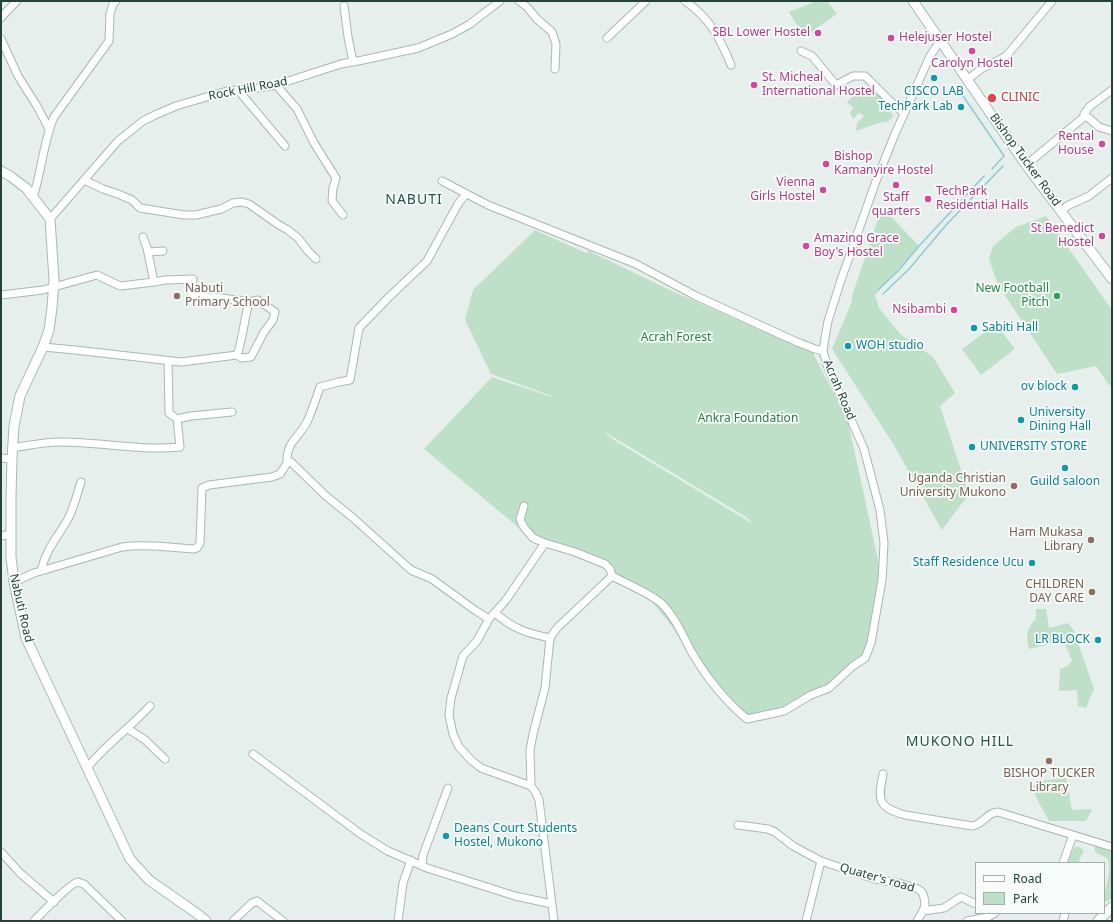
<!DOCTYPE html>
<style>
body{margin:0}
#map{position:relative;width:1113px;height:922px;overflow:hidden;background:#e6efeb;font-family:"Noto Sans",sans-serif}
canvas{display:block}
.frame{position:absolute;inset:0;border:2px solid #24423a;pointer-events:none}
.legend{position:absolute;left:975px;top:862px;width:130px;height:52px;box-sizing:border-box;background:#f7fbf9;border:1px solid #a3b1ad;margin:0;padding:5px 7px;list-style:none;font-size:12px;color:#24423a}
.legend li{display:flex;align-items:center;gap:8px;height:20px}
.legend b{width:20px;border:1px solid #a3b1ad}
</style>
<div id="map">
<canvas width="1113" height="922"></canvas>
<div class="frame"></div>
<ul class="legend">
<li><b style="height:5px;background:#fff"></b>Road</li>
<li><b style="height:11px;background:#bfe0c8"></b>Park</li>
</ul>
</div>
<script>
const c = document.querySelector('canvas').getContext('2d');
c.lineJoin = 'round';
function fill(path, color) { c.fillStyle = color; c.fill(path, 'evenodd'); }
function strokePath(path, color, width, dash) { c.strokeStyle = color; c.lineWidth = width; c.lineCap = dash ? 'butt' : 'round'; c.setLineDash(dash || []); c.stroke(path); }
function drawText(font, color, halo, rows, align = 'center') {
  c.font = font + ' "Noto Sans",sans-serif'; c.lineWidth = 3.5; c.setLineDash([]); c.textBaseline = 'middle'; c.strokeStyle = halo; c.fillStyle = color; for (const [text, x, y, turn = 0] of rows) {
    c.save(); c.translate(x, y); c.rotate((+turn || 0) * Math.PI / 180); c.textAlign = isNaN(turn) ? turn : align; if (halo) c.strokeText(text, 0, 0); c.fillText(text, 0, 0); c.restore();
  }
}
const green = new Path2D(`
 M 817,1 L 827,1 L 837,14 L 804,37 L 789,12 Z
 M 872,84 L 889,105 L 893,117 L 887,122 L 879,123 L 856,131 L 857,123 L 864,116 L 859,113 L 853,119 L 850,113 L 853,108 L 847,102 L 859,90 Z
 M 882,207 L 919,246 L 875,295 L 879,308 L 900,334 L 933,357 L 955,393 L 940,406 L 969,494 L 942,530 L 892,442 L 832,349 L 852,301 L 852,296 Z
 M 1046,216 L 1112,310 L 1112,389 L 1096,366 L 1057,374 L 998,285 L 989,259 L 993,246 L 1016,227 Z
 M 535,230 L 586,253 L 589,251 L 672,291 L 813,353 L 848,421 L 883,583 L 865,658 L 829,688 L 784,711 L 747,719 L 645,593 L 606,566 L 538,545 L 530,537 L 424,449 L 492,377 L 552,397 L 549,395 L 491,374 L 465,320 L 473,290 ZM 603,431 L 746,517 L 753,524 L 614,440 Z
 M 996,324 L 1015,349 L 981,375 L 962,349 Z
 M 1036,609 L 1046,609 L 1049,628 L 1068,623 L 1074,631 L 1094,689 L 1086,708 L 1078,706 L 1077,690 L 1059,691 L 1060,669 L 1068,666 L 1072,660 L 1063,640 L 1043,646 L 1029,649 C 1026,635 1026,629 1036,619 Z
 M 1066,778 L 1072,810 L 1092,809 L 1086,821 L 1049,821 L 1036,797 L 1033,786 L 1041,781 Z
 M 1094,843 L 1112,849 L 1112,897 L 1110,900 L 1104,902 C 1104,886 1112,876 1108,859 L 1095,852 Z
 M 1075,847 L 1079,847 L 1084,850 L 1078,863 L 1067,863 Z`);
const stream = new Path2D(`
 M 957,87 L 1004,156 L 992,169
 M 878,290 L 899,270 L 919,246 L 984,176
 M 883,294 L 909,269 L 947,224 L 1003,166`);
const street = new Path2D(`
 M 519,1 L 527,7 L 537,19 L 552,32 L 556,44 L 555,69
 M 685,1 C 710,18 720,38 731,65
 M 344,6 L 348,37 L 353,62
 M 1,18 L 6,12 L 17,1
 M 607,38 L 646,1
 M 1,39 L 18,76 L 37,106 L 49,129
 M 801,51 L 812,56 L 836,85 L 853,76 L 865,76 L 889,100 L 904,113
 M 967,80 L 981,69 L 1003,58 L 1008,54 L 1052,1
 M 276,85 L 297,109 L 314,143 L 336,178 L 333,188 L 332,201 L 343,215
 M 238,90 L 285,146
 M 1084,114 L 1089,107 L 1112,90
 M 1026,165 L 1084,117 L 1084,114 L 1099,127 L 1112,131
 M 84,180 L 103,189 L 118,194 L 132,200 L 140,208 L 184,215 L 196,215 L 221,209 L 233,203 L 242,202 L 249,204 L 279,225 L 288,230 L 298,238 L 308,251 L 316,259
 M 442,181 L 488,205 L 636,264 L 696,296 L 797,342 L 815,349 L 823,351
 M 33,197 C 42,171 43,142 54,117 L 109,41 L 110,14 L 113,4 L 116,1
 M 1062,211 L 1067,206 L 1089,196 L 1112,178
 M 50,219 L 118,141 L 143,121 L 155,115 L 176,106 L 227,91 L 257,88 L 276,85 L 341,64 L 363,60 L 418,48 L 452,34 L 470,24 L 500,1
 M 148,252 L 163,251
 M 154,282 L 165,280 L 193,279 L 191,296 L 215,297 L 249,302
 M 1,295 L 43,290 L 97,275 L 120,286 L 154,282 L 147,248 L 143,237
 M 43,347 L 75,350 L 181,362 L 237,355 C 243,338 244,320 249,302 L 258,300 L 275,312 L 273,320 L 264,332 L 251,357 L 241,358 L 237,355
 M 177,419 L 191,416 L 232,412
 M 12,448 C 29,445 45,442 61,442 C 101,442 140,451 180,447 L 177,419 L 169,413 L 168,361
 M 1,458 L 12,459
 M 287,463 L 291,462 L 294,465 L 326,496 L 352,517 L 411,570 L 432,579 L 476,611 L 489,619
 M 524,506 L 520,519 L 523,526 L 533,538 L 545,543 L 575,552 L 605,564 L 610,569 L 612,576 L 557,628 L 550,638 L 545,688 L 533,734 L 530,750 L 531,786
 M 1,536 L 11,534
 M 545,543 L 506,600 L 489,619 L 477,641 L 463,656 L 451,698 L 449,715 L 453,734 L 459,747 L 472,761 L 481,768 L 531,786 L 536,793 L 539,800 L 554,921
 M 41,571 C 46,549 57,538 68,519 C 74,508 77,494 81,482
 M 612,576 C 625,583 652,594 662,604 C 675,617 683,636 691,651 C 706,677 724,700 747,719 L 784,711 L 811,695 L 829,688 L 853,666 L 865,658 L 871,643 L 882,580 L 883,563 L 884,543 L 880,510 L 864,449 L 827,365 L 823,351 L 825,338 L 828,321 L 841,280 L 876,181 L 895,134 L 930,56 L 940,41
 M 14,582 L 34,573 L 122,547 C 145,544 170,547 194,549 L 197,548 L 200,543 L 202,488 L 209,485 L 272,477 L 280,474 L 287,463 C 286,442 298,439 307,422 C 312,411 316,399 320,387 L 339,382 L 350,380 L 359,328 L 389,297 L 427,261 L 458,204 L 466,194
 M 495,613 C 514,629 526,633 550,638
 M 128,729 L 144,739 L 165,759
 M 253,754 L 362,835 L 388,851 L 427,868 L 515,896 L 552,904
 M 87,768 C 105,745 130,728 150,706
 M 883,774 C 878,800 877,807 905,815 L 972,826 C 983,825 987,812 998,812 L 1112,847
 M 738,825 L 768,829 L 775,832 L 793,846 L 821,861 L 875,879 L 902,884 L 918,889 L 922,892 L 924,897 L 925,905 L 923,911 L 917,921
 M 1,852 L 20,873 L 54,902
 M 1063,863 L 1073,835
 M 422,865 L 423,855 L 448,788
 M 923,911 L 944,908 L 961,897 L 976,904
 M 34,921 C 41,914 70,883 78,882 C 78,882 83,884 84,884 L 122,921
 M 233,921 L 252,903 L 257,901 L 283,921
 M 398,921 L 403,883 L 411,860
 M 806,921 L 821,861
 M 967,921 L 988,917 L 995,913
 M 1063,921 L 1065,913`);
const secondary = new Path2D(`
 M 913,1 L 1026,165 L 1112,279
 M 1,171 L 10,176 L 26,188 L 50,219 L 54,280 L 52,308 L 49,330 L 43,347 L 20,396 L 14,426 L 12,459 L 11,496 L 11,557 L 14,582 L 26,638 L 130,859 L 149,880 L 199,915 L 206,921
 M 1098,921 L 1112,907`);
const markers = [
 [818,33,4,"#d1479c"],
 [891,38,4,"#d1479c"],
 [972,51,4,"#d1479c"],
 [934,78,4,"#0f9aa8"],
 [754,85,4,"#d1479c"],
 [992,98,5,"#e0444e"],
 [961,107,4,"#0f9aa8"],
 [1102,144,4,"#d1479c"],
 [826,164,4,"#d1479c"],
 [896,185,4,"#d1479c"],
 [823,190,4,"#d1479c"],
 [928,199,4,"#d1479c"],
 [1102,236,4,"#d1479c"],
 [806,246,4,"#d1479c"],
 [177,296,4,"#8d6e63"],
 [1057,296,4,"#2e9e5b"],
 [954,310,4,"#d1479c"],
 [974,328,4,"#0f9aa8"],
 [848,346,4,"#0f9aa8"],
 [1075,387,4,"#0f9aa8"],
 [1021,420,4,"#0f9aa8"],
 [972,447,4,"#0f9aa8"],
 [1065,468,4,"#0f9aa8"],
 [1014,486,4,"#8d6e63"],
 [1091,540,4,"#8d6e63"],
 [1032,563,4,"#0f9aa8"],
 [1092,592,4,"#8d6e63"],
 [1098,640,4,"#0f9aa8"],
 [1049,761,4,"#8d6e63"],
 [446,836,4,"#0f9aa8"]
];
const hotelNames = [
 ["SBL Lower Hostel",810,33],
 ["Helejuser Hostel",899,38,"left"],
 ["Carolyn Hostel",972,64,"center"],
 ["St. Micheal",762,78,"left"],
 ["International Hostel",762,92,"left"],
 ["Rental",1094,137],
 ["House",1094,151],
 ["Bishop",834,157,"left"],
 ["Kamanyire Hostel",834,171,"left"],
 ["Vienna",815,183],
 ["Girls Hostel",815,197],
 ["TechPark",936,192,"left"],
 ["Residential Halls",936,206,"left"],
 ["Staff",896,198,"center"],
 ["quarters",896,212,"center"],
 ["St Benedict",1094,229],
 ["Hostel",1094,243],
 ["Amazing Grace",814,239,"left"],
 ["Boy's Hostel",814,253,"left"],
 ["Nsibambi",946,310]
];
const streetNames = [
 ["Rock Hill Road",248,89,-11],
 ["Bishop Tucker Road",1025,160,54],
 ["Acrah Road",839,390,67],
 ["Nabuti Road",21,608,77],
 ["Quater's road",877,878,16]
];
const cultureNames = [
 ["CISCO LAB",934,92,"center"],
 ["TechPark Lab",953,107,"right"],
 ["Sabiti Hall",982,328],
 ["WOH studio",856,346],
 ["ov block",1067,387,"right"],
 ["University",1029,413],
 ["Dining Hall",1029,427],
 ["UNIVERSITY STORE",980,447],
 ["Guild saloon",1065,482,"center"],
 ["Staff Residence Ucu",1024,563,"right"],
 ["LR BLOCK",1090,640,"right"],
 ["Deans Court Students",454,829],
 ["Hostel, Mukono",454,843]
];
const healthNames = [
 ["CLINIC",1001,98]
];
const educationNames = [
 ["Nabuti",185,289,"left"],
 ["Primary School",185,303,"left"],
 ["Uganda Christian",1006,479],
 ["University Mukono",1006,493],
 ["Ham Mukasa",1083,533],
 ["Library",1083,547],
 ["CHILDREN",1084,585],
 ["DAY CARE",1084,599],
 ["BISHOP TUCKER",1049,774,"center"],
 ["Library",1049,788,"center"]
];
const leisureNames = [
 ["New Football",1049,289],
 ["Pitch",1049,303]
];
const parkNames = [
 ["Acrah Forest",676,338],
 ["Ankra Foundation",748,419]
];
const quarterNames = [
 ["NABUTI",414,200],
 ["MUKONO HILL",960,742]
];
fill(green, '#bfe0c8');
strokePath(stream, '#8ec9d4', 1.5);
strokePath(street, '#a8b8b2', 9);
strokePath(secondary, '#a4bbb3', 11);
strokePath(street, '#fff', 7);
strokePath(secondary, '#fff', 9);
for (const [x, y, r, color] of markers) { const dot = new Path2D(); dot.arc(x, y, r, 0, 2 * Math.PI); c.fillStyle = color; c.fill(dot); strokePath(dot, '#f7fbf9', 1.5); }
drawText('12px', '#b23c85', '#f7fbf9', hotelNames, 'right');
drawText('12px', '#24423a', '#f7fbf9', streetNames);
drawText('12px', '#0d838f', '#f7fbf9', cultureNames, 'left');
drawText('12px', '#be3a42', '#f7fbf9', healthNames, 'left');
drawText('12px', '#785e54', '#f7fbf9', educationNames, 'right');
drawText('12px', '#27864d', '#f7fbf9', leisureNames, 'right');
drawText('12px', '#2d7a4b', '#f7fbf9', parkNames);
c.letterSpacing = '1px';
drawText('14px', '#1f5548', '#f7fbf9', quarterNames);
c.letterSpacing = '0px';
</script>
